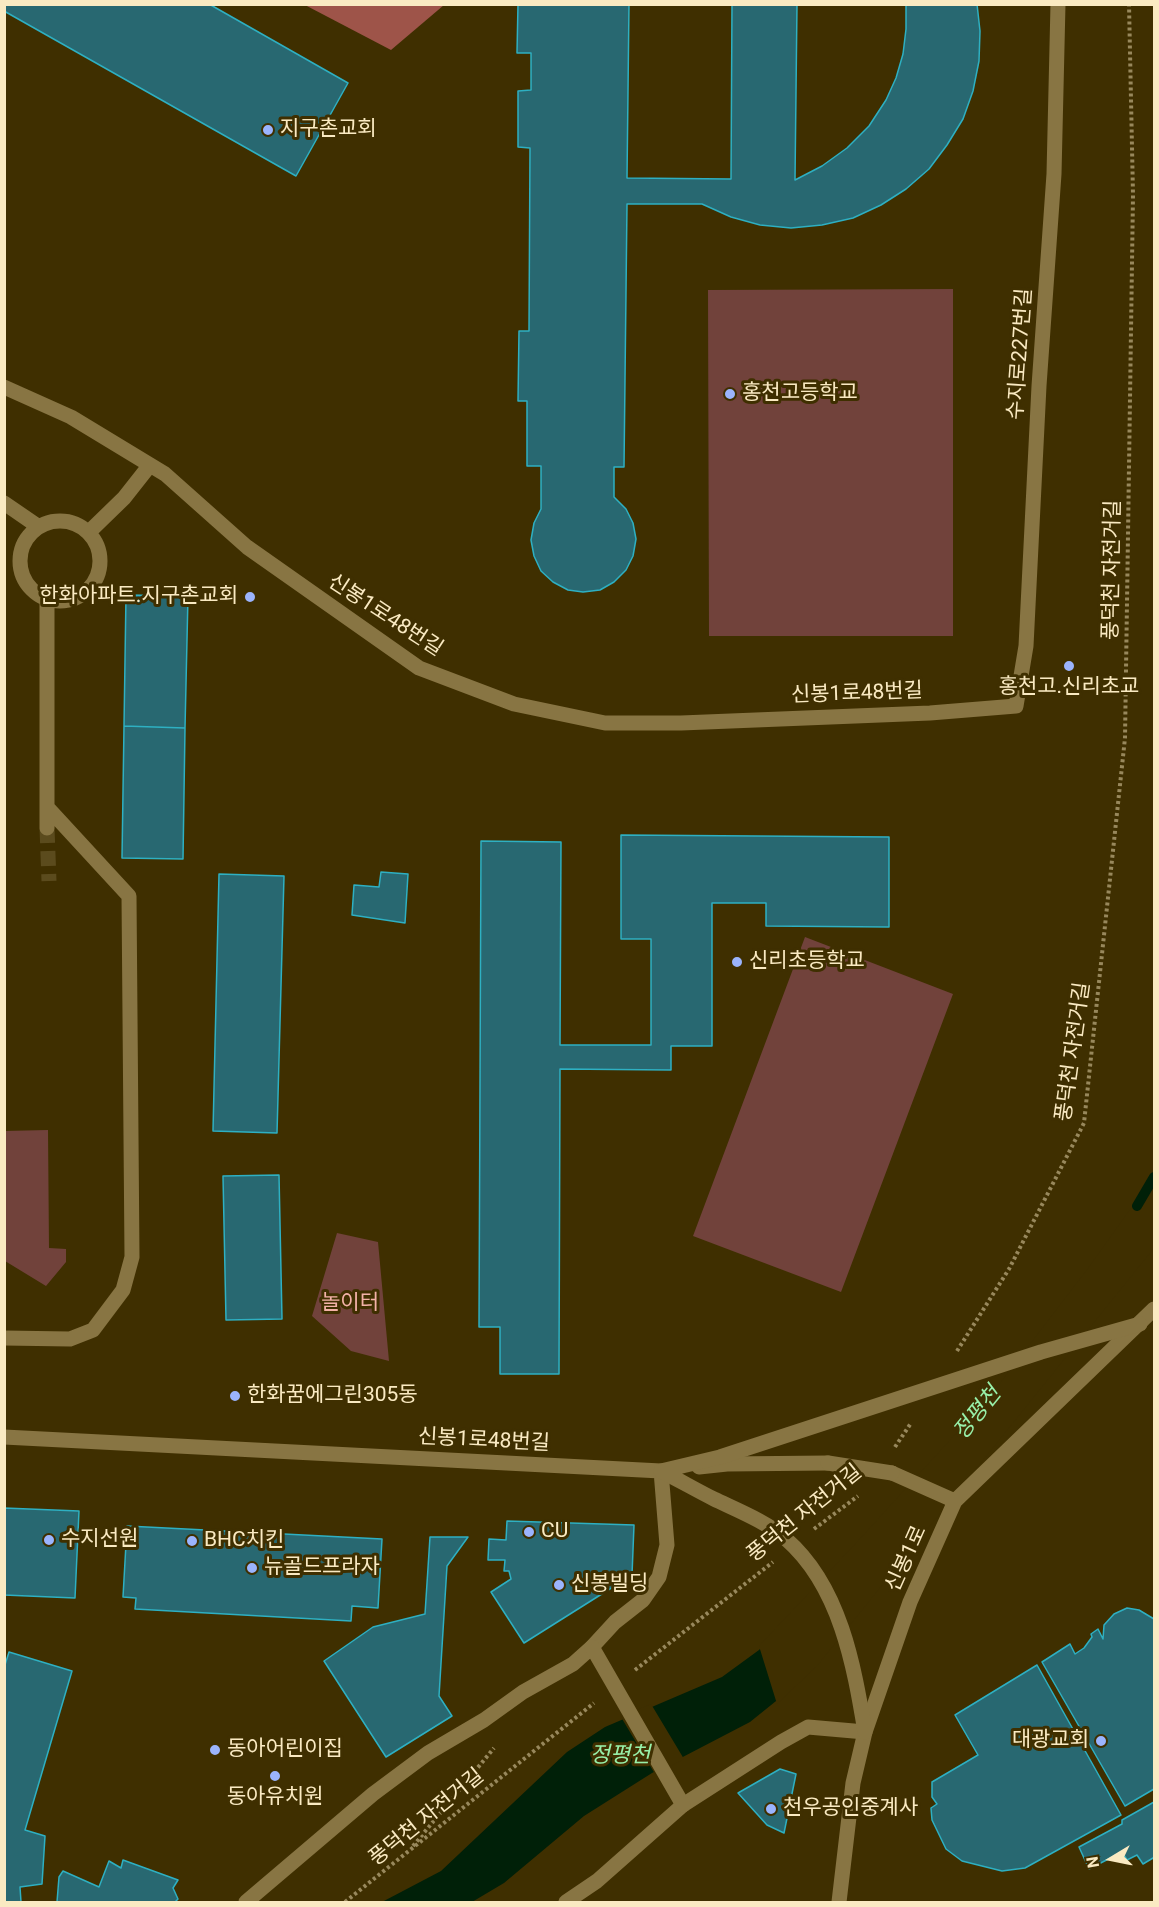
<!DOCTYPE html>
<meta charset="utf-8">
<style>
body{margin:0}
#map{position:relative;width:1159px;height:1907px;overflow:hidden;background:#3f2f00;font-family:Roboto,sans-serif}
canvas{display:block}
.frame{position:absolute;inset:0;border:6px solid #faeac2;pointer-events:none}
.north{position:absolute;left:1081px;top:1829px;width:60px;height:60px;-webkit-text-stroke:4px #3f2f00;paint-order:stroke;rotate:260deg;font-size:16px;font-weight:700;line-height:24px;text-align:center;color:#faeac2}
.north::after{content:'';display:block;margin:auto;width:21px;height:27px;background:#faeac2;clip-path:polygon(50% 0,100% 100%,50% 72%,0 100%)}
</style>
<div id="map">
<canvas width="1159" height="1907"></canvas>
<div class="frame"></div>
<div class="north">N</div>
</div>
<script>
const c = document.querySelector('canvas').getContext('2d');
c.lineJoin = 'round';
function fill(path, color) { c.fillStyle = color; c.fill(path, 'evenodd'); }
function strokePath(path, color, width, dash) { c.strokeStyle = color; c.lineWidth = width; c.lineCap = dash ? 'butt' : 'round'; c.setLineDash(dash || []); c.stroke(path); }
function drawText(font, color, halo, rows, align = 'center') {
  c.font = font + ' Roboto,"Noto Sans KR",sans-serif'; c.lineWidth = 6; c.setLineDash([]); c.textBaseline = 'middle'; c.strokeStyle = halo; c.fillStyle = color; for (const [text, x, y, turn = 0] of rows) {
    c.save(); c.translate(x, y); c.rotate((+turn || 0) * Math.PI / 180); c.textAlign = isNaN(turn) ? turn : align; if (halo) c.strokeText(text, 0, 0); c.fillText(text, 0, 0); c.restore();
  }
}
const green = new Path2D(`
 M 953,289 L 953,636 L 709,636 L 708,290 Z
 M 805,937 L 953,994 L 841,1292 L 693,1236 Z
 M 48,1130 L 49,1248 L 66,1249 L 66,1262 L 46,1286 L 5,1261 L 4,1131 Z
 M 337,1233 L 378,1242 L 389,1361 L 351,1351 L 312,1316 Z`);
const forest = new Path2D(`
 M 305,5 L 444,5 L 391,50 Z`);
const water = new Path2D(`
 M 859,1544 L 786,1693 L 750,1722 L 652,1773 L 584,1816 L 504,1883 L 472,1902 L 382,1902 L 441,1871 L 567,1752 L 605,1727 L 722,1677 L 759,1650 Z`);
const pier = new Path2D(`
 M 1154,1176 L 1154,1248 L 817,1666 L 777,1704 L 759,1646 L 857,1542 L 991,1395 L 1086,1271 Z
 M 651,1704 L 684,1759 L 655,1774 L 621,1717 Z`);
const stream = new Path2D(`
 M 1137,1206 L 1154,1177`);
const building = new Path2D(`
 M 4,4 L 209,4 L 348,83 L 296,176 L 4,11 Z
 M 518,4 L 629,4 L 627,178 L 731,179 L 732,4 L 797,4 L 795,180 L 822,166 L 847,148 L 869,126 L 886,100 L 896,78 L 903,54 L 906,29 L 906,4 L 977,4 L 980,31 L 979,61 L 973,91 L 963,119 L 947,145 L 929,169 L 906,189 L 881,205 L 853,218 L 822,225 L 791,228 L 760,225 L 731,217 L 702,204 L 627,204 L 624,467 L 614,467 L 614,497 L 626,509 L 633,523 L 636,539 L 633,556 L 626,570 L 614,582 L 600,590 L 583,592 L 568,590 L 553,582 L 541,571 L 534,556 L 531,540 L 534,523 L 541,509 L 541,466 L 527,466 L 527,401 L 518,401 L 519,331 L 529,331 L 530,148 L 518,147 L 518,91 L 531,90 L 531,53 L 517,53 Z
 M 126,595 L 188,596 L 185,728 L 124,726 Z
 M 124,726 L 185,728 L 183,859 L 122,858 Z
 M 621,835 L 889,837 L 889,927 L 766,926 L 766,903 L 712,903 L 712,1046 L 671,1046 L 671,1070 L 560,1069 L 559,1374 L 500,1374 L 500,1327 L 479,1327 L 481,841 L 561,842 L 560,1045 L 651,1045 L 651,939 L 621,939 Z
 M 381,872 L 408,874 L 405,923 L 352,915 L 354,885 L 379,887 Z
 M 219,874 L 284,876 L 277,1133 L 213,1131 Z
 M 279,1175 L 282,1319 L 226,1320 L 223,1176 Z
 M 4,1508 L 79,1511 L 75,1598 L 4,1595 Z
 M 507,1521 L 634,1525 L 632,1575 L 524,1643 L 491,1592 L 511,1579 L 509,1571 L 504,1571 L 505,1560 L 488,1560 L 489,1539 L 506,1540 Z
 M 127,1526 L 382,1539 L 378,1608 L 352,1606 L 351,1621 L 135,1609 L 136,1598 L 123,1597 Z
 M 430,1537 L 468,1537 L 447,1566 L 439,1696 L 452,1716 L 386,1757 L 324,1661 L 373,1627 L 425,1614 Z
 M 1127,1608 L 1139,1610 L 1154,1619 L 1154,1789 L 1125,1806 L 1042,1662 L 1070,1644 L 1075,1654 L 1084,1648 L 1092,1637 L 1091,1634 L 1098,1629 L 1103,1639 L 1104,1625 L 1114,1614 Z
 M 9,1652 L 72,1671 L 25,1830 L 45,1836 L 42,1884 L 20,1887 L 21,1902 L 4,1902 L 4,1668 Z
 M 1037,1665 L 1121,1815 L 1025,1868 L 1002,1871 L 962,1861 L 946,1849 L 932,1820 L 931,1808 L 937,1804 L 932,1797 L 932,1782 L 978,1755 L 955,1715 Z
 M 780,1769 L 796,1774 L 784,1833 L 767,1825 L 738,1793 Z
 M 1154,1802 L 1154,1860 L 1153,1858 L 1143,1864 L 1137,1855 L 1127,1860 L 1122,1852 L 1089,1869 L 1079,1847 L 1122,1824 L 1122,1820 Z
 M 123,1860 L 178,1880 L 173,1888 L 178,1899 L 175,1902 L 57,1902 L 59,1877 L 63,1871 L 99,1887 L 109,1861 L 121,1868 Z`);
const minorTunnel = new Path2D(`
 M 47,828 L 49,881`);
const path = new Path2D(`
 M 957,1351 L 1009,1269 L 1084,1123 L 1125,738 L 1133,195 L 1129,4
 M 895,1447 L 911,1423
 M 814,1529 L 858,1496
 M 635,1670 L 773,1562
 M 413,1846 L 494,1748
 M 345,1902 L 594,1703`);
const minor = new Path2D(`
 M 4,387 L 71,417 L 165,474 L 247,547 L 419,668 L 514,704 L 605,723 L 681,723 L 930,713 L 1016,706 L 1026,646 L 1039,386 L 1054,174 L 1058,4
 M 4,503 L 39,527
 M20 561a40 40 0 1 1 80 0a40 40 0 1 1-80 0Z
 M 89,532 L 124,498 L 150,465
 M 47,600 L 47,828
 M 4,1338 L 70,1339 L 93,1330 L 123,1290 L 132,1257 L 129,896 L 47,807
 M 4,1437 L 661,1471 L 673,1470
 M 699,1467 L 727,1464 L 828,1463
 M 892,1473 L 955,1501
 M 246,1902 L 373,1794 L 428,1753 L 484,1720 L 523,1692 L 573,1664 L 592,1647 L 615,1622 L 643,1600 L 659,1577 L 667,1545 L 661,1471
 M 566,1902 L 597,1881 L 683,1805 L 781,1742 L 808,1727 L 865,1732
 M 839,1902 L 853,1783 L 865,1732 L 910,1602 L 955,1501 L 1154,1309`);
const minorBridge = new Path2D(`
 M 828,1463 L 892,1473
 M 661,1471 L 720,1457 L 1041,1352 L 1140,1324
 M 661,1471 C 679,1480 696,1490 714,1499 C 737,1510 767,1522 786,1539 C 840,1586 854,1665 865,1732
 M 592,1647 L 683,1805`);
const markers = [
 [268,130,6,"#9bb4fd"],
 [730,394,6,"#9bb4fd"],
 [250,597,6,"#9bb4fd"],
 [1069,666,6,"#9bb4fd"],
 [737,962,6,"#9bb4fd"],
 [235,1396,6,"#9bb4fd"],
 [529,1532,6,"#9bb4fd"],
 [49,1540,6,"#9bb4fd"],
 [192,1541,6,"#9bb4fd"],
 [252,1568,6,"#9bb4fd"],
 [559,1585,6,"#9bb4fd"],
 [1101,1741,6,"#9bb4fd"],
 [215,1750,6,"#9bb4fd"],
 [275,1776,6,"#9bb4fd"],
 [771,1809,6,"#9bb4fd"]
];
const poiNames = [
 ["지구촌교회",280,130],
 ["홍천고등학교",742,394],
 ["한화아파트.지구촌교회",238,597,"right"],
 ["홍천고.신리초교",1069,688,"center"],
 ["신리초등학교",749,962],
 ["한화꿈에그린305동",247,1396],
 ["CU",541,1532],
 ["수지선원",61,1540],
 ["BHC치킨",204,1541],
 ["뉴골드프라자",264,1568],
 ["신봉빌딩",571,1585],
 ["대광교회",1089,1741,"right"],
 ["동아어린이집",227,1750],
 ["동아유치원",275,1798,"center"],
 ["천우공인중계사",783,1809]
];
const streetNames = [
 ["수지로227번길",1021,354,-86],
 ["풍덕천 자전거길",1113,570,-89],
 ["신봉1로48번길",385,616,33],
 ["신봉1로48번길",857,694,-2],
 ["풍덕천 자전거길",1074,1052,-82],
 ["신봉1로48번길",484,1441,3],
 ["풍덕천 자전거길",805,1514,-39],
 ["신봉1로",907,1559,-66],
 ["풍덕천 자전거길",427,1818,-39]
];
const parkNames = [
 ["놀이터",350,1304]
];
const waterNames = [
 ["정평천",978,1414,-51],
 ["정평천",620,1756]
];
fill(green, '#71423b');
fill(forest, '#9e5449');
fill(water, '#002008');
fill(pier, '#3f2f00');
strokePath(stream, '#002008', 10);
fill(building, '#286871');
strokePath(building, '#2eb0c2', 1.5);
strokePath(minorTunnel, '#5b4b1d', 15, [15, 8]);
strokePath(path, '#98885c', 4, [3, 3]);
strokePath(minor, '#887543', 15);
strokePath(minorBridge, '#887543', 15);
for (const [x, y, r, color] of markers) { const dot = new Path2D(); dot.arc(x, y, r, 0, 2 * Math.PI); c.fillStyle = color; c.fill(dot); strokePath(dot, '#3f2f00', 2); }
drawText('21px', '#faeac2', '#3f2f00', poiNames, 'left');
drawText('21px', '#faeac2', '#3f2f00', streetNames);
drawText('21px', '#f3b2a8', '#3f2f00', parkNames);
drawText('italic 22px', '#98f0a9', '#3f2f00', waterNames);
</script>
